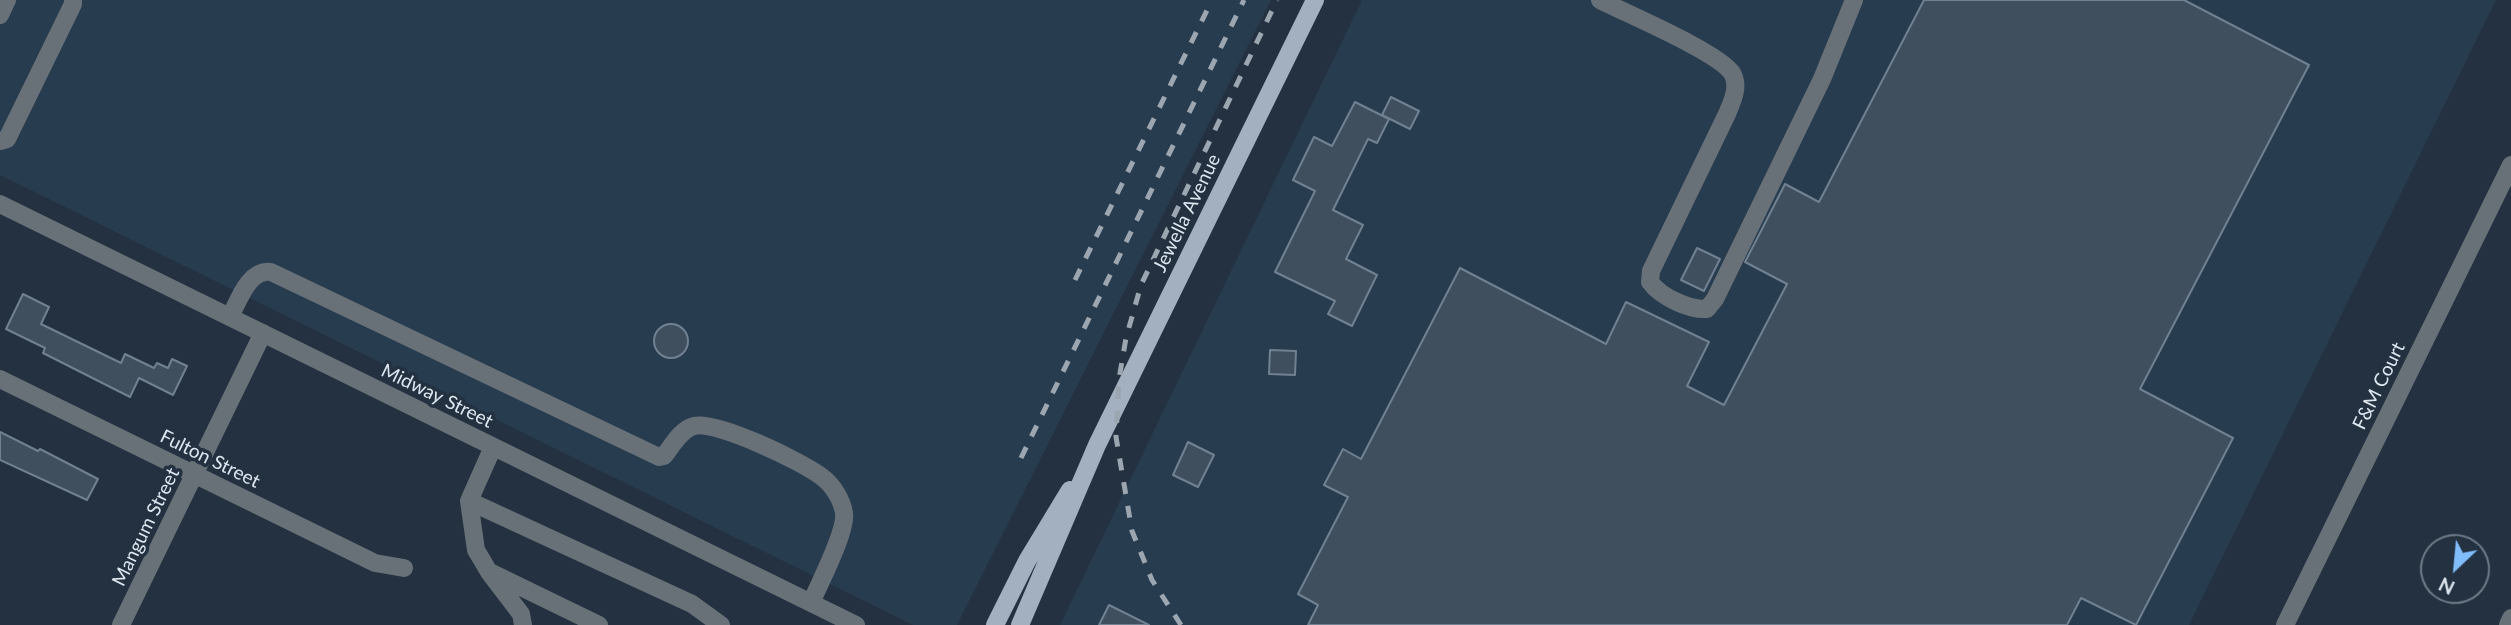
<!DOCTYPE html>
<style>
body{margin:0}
#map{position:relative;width:2511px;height:625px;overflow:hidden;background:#233140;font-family:Lato,sans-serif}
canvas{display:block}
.north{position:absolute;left:2420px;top:534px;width:70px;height:70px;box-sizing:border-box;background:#233140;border:2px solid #6e7a86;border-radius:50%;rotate:206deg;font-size:19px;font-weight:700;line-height:28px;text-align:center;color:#dee7f0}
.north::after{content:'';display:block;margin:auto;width:24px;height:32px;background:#80bdfa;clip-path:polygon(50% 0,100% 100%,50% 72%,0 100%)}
</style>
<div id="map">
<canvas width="2511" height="625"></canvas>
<div class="north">N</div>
</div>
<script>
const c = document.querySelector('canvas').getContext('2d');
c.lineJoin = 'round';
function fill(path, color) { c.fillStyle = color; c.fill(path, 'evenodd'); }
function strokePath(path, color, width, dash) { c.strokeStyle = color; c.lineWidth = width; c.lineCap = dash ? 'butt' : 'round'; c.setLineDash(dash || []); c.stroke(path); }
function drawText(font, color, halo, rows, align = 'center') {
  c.font = font + ' Lato,sans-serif'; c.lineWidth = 7; c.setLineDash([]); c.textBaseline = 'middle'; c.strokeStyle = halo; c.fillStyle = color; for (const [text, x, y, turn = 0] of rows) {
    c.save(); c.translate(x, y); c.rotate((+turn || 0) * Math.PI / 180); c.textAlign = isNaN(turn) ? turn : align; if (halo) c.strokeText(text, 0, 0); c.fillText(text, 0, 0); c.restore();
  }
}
const built = new Path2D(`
 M 0,0 L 1271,0 L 957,625 L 913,625 L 0,175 Z
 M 1362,0 L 2496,0 L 2189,625 L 1060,625 Z`);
const building = new Path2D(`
 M 1924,0 L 2184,0 L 2309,65 L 2140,389 L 2233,438 L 2136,625 L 2081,598 L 2067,625 L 1308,625 L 1318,605 L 1298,594 L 1348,497 L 1324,485 L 1343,449 L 1361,459 L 1460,268 L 1606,344 L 1626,302 L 1709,342 L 1687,386 L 1724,405 L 1787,284 L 1745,262 L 1762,229 L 1785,184 L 1819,202 Z
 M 1391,97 L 1419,111 L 1410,129 L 1382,115 Z
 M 1355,102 L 1389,119 L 1377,143 L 1368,139 L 1333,210 L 1363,225 L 1346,259 L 1377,275 L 1352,326 L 1328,314 L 1335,301 L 1275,272 L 1315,191 L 1293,180 L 1314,137 L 1332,146 Z
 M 1697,248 L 1720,259 L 1704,291 L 1681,280 Z
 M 23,294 L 49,307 L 41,324 L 121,363 L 125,354 L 154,368 L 157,363 L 168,368 L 172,359 L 187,366 L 173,395 L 139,378 L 130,397 L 43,353 L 45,348 L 6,329 Z
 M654 341a17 17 0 1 1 34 0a17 17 0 1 1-34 0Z
 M 1270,350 L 1296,351 L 1295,375 L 1269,374 Z
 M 0,432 L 38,451 L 40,449 L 98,479 L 87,500 L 0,460 Z
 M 1188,442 L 1214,455 L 1198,487 L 1173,475 Z
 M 1109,605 L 1149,625 L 1099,625 Z`);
const minor = new Path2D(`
 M 1600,0 C 1627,14 1718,52 1732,73 C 1740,86 1732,102 1727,114 L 1651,271 L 1650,282 C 1661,297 1689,310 1707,309 L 1715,299 L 1822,79 L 1854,0
 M 0,15 L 7,0
 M 0,141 L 7,139 L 73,4 L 73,0
 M 0,204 L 856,625
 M 230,317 C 238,302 249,268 271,272 L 659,457 L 664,456 C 672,446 681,429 694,426 C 716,420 803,462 822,477 C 833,485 842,500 844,513 C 847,531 819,584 811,603
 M 0,379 L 375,563 L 404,568
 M 493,447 L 469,501 L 476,550 L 489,572 L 521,614 L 523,625
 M 469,501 L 692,604 L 721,625
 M 492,573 L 599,625
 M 121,625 L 263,333
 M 2285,625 L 2511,165
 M 2508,625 L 2511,618`);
const major = new Path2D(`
 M 995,625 L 1027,561 L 1070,490
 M 1020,625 L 1097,445 L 1315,0`);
const rail = new Path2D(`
 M 1075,280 L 1212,0
 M 1021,458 L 1244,0
 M 1181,625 L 1152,580 L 1132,531 L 1116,437 L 1119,379 L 1126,338 L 1141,285 L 1277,0`);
const streetNames = [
 ["Jewella Avenue",1187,213,-64],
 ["F&M Court",2379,386,-64],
 ["Midway Street",437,396,26],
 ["Fulton Street",210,459,26],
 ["Mangum Street",146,527,-64]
];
fill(built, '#283c4f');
fill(building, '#404f5e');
strokePath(building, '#708192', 2);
strokePath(minor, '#697178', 18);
strokePath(major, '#a2b0c0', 18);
strokePath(rail, '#9ba6b1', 5, [12, 12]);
drawText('19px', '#dee7f0', '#233140', streetNames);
</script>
